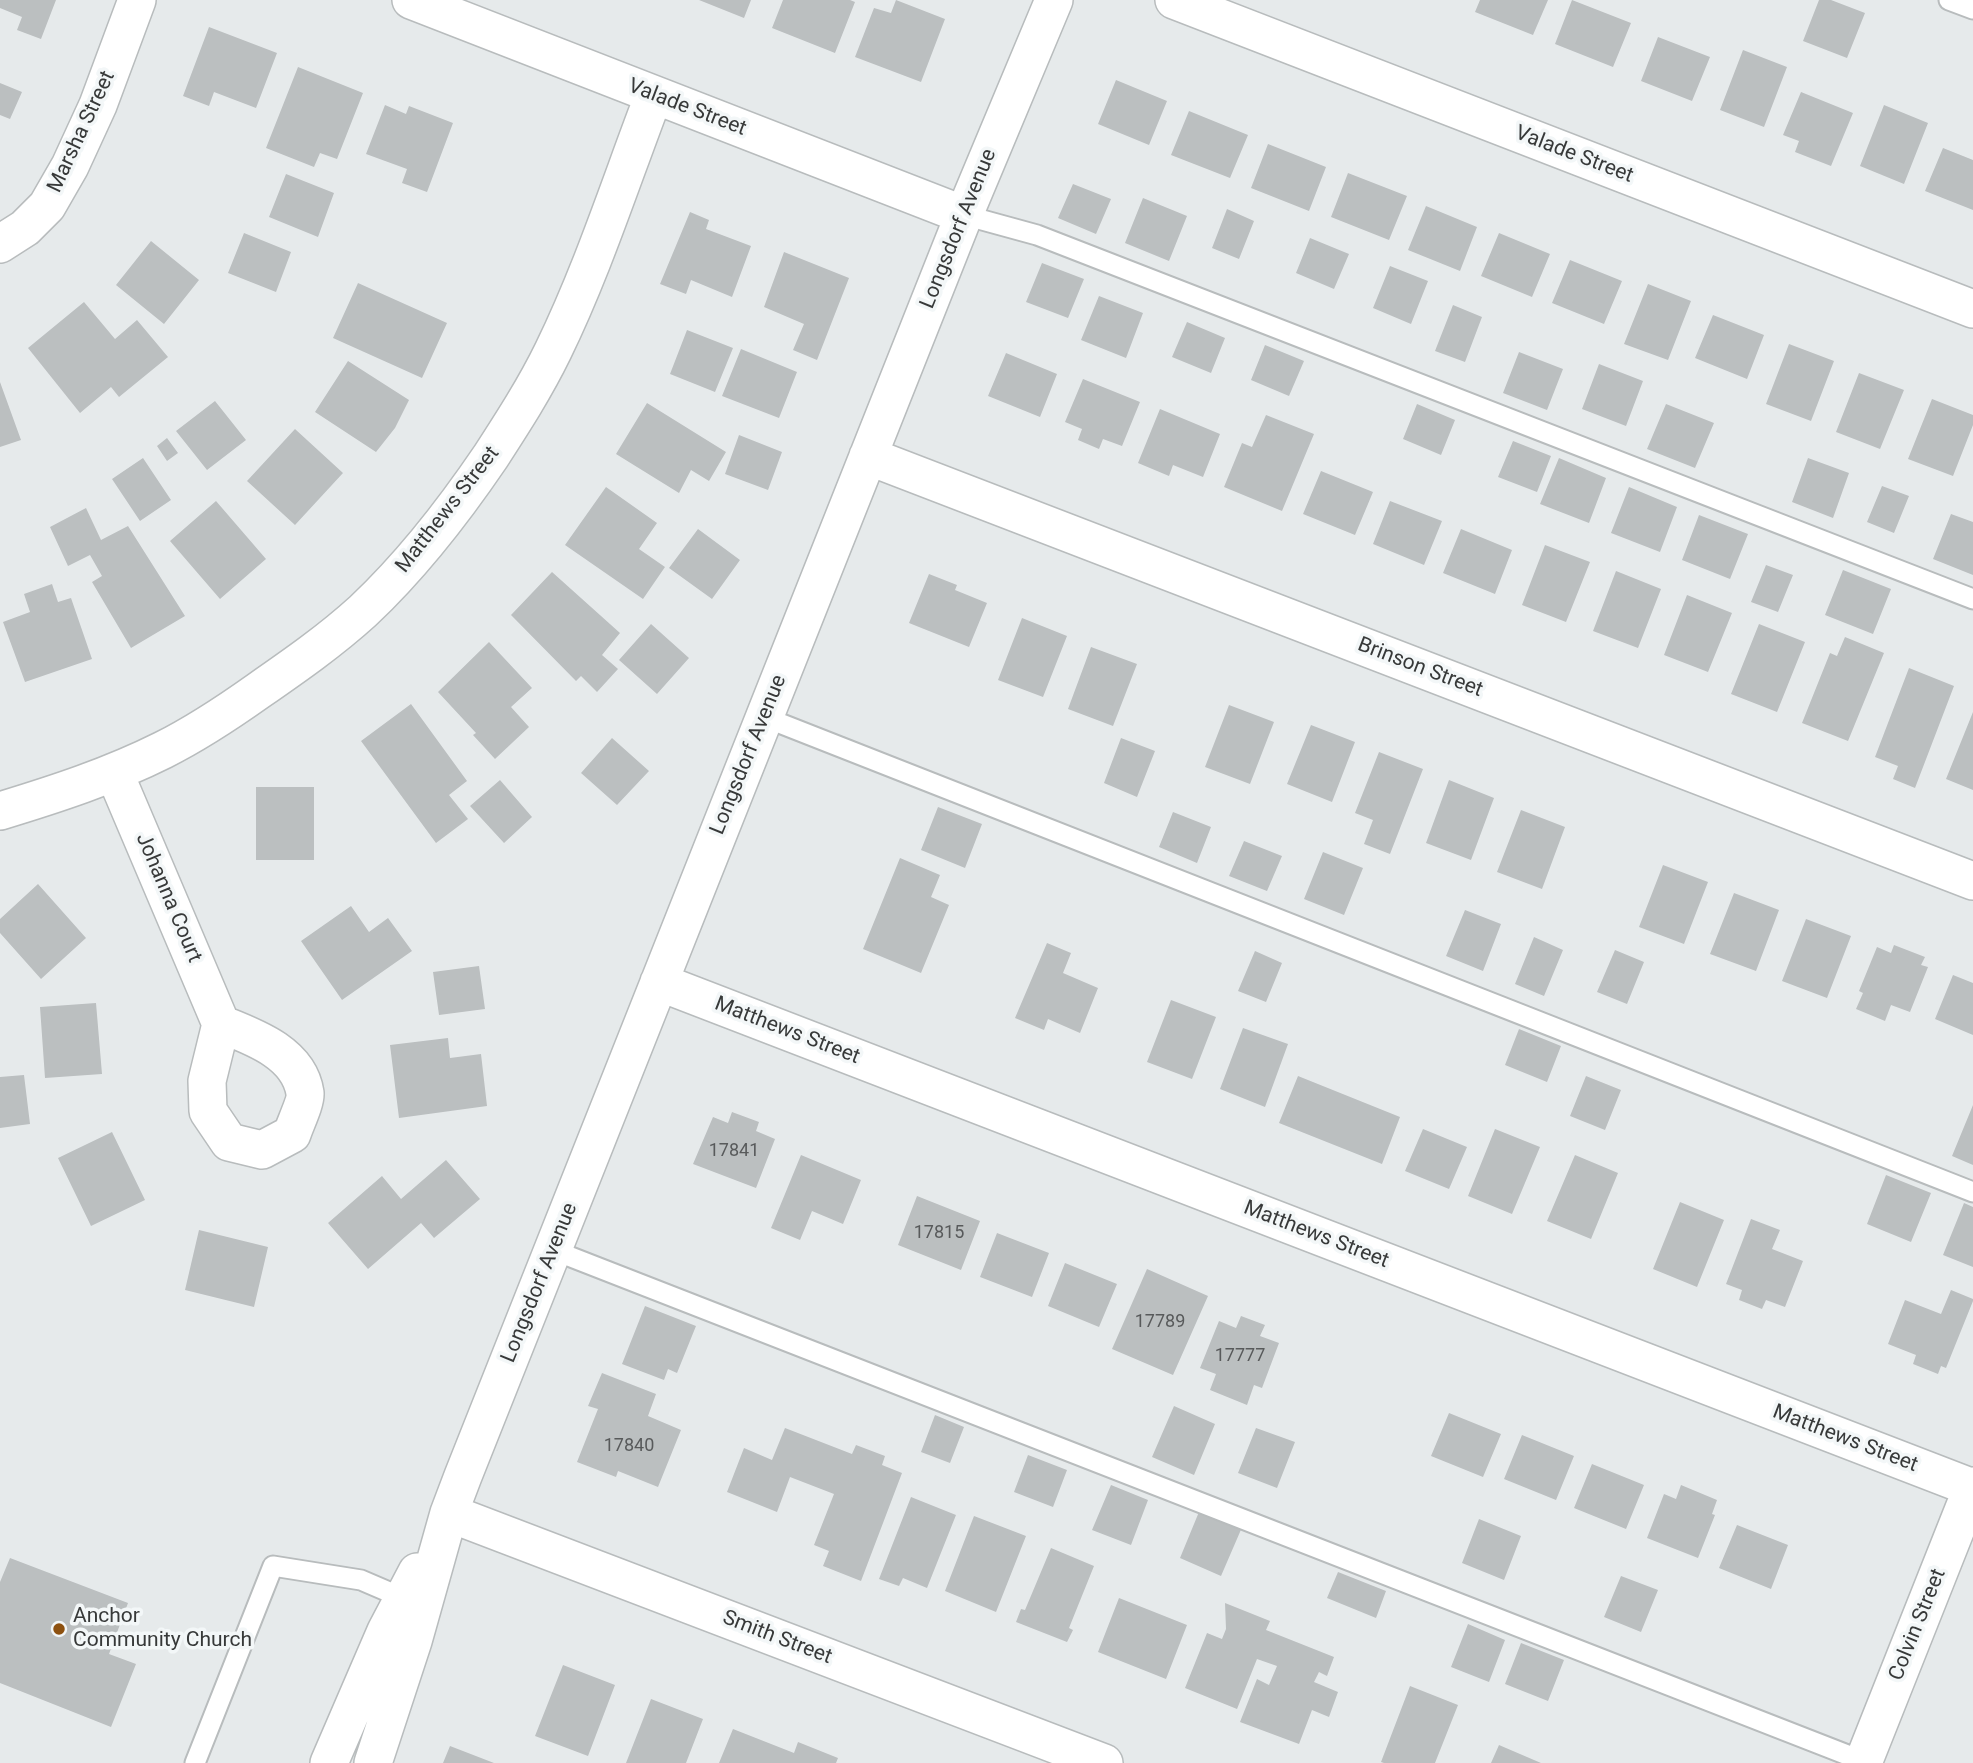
<!DOCTYPE html>
<style>
body{margin:0}
canvas{display:block;background:#e6eaeb}
</style>
<canvas width="1973" height="1763"></canvas>
<script>
const c = document.querySelector('canvas').getContext('2d');
c.lineJoin = 'round';
function fill(path, color) { c.fillStyle = color; c.fill(path, 'evenodd'); }
function strokePath(path, color, width, dash) { c.strokeStyle = color; c.lineWidth = width; c.lineCap = dash ? 'butt' : 'round'; c.setLineDash(dash || []); c.stroke(path); }
function drawText(font, color, halo, rows, align = 'center') {
  c.font = font + ' Roboto,sans-serif'; c.lineWidth = 7; c.setLineDash([]); c.textBaseline = 'middle'; c.strokeStyle = halo; c.fillStyle = color; for (const [text, x, y, turn = 0] of rows) {
    c.save(); c.translate(x, y); c.rotate((+turn || 0) * Math.PI / 180); c.textAlign = isNaN(turn) ? turn : align; if (halo) c.strokeText(text, 0, 0); c.fillText(text, 0, 0); c.restore();
  }
}
const building = new Path2D(`
 M 0,0 L 56,0 L 41,39 L 17,30 L 22,17 L 0,8 Z
 M 699,0 L 751,0 L 744,18 Z
 M 783,0 L 850,0 L 855,2 L 835,53 L 772,28 Z
 M 896,0 L 945,19 L 921,82 L 855,57 L 874,8 L 891,13 Z
 M 1480,0 L 1548,0 L 1533,35 L 1475,12 Z
 M 1572,0 L 1631,23 L 1613,67 L 1555,44 Z
 M 1819,0 L 1831,0 L 1865,13 L 1847,58 L 1803,41 Z
 M 209,27 L 277,53 L 256,108 L 214,92 L 209,106 L 183,96 Z
 M 1658,37 L 1710,57 L 1692,101 L 1641,81 Z
 M 1743,50 L 1787,67 L 1764,127 L 1720,110 Z
 M 298,67 L 363,93 L 337,159 L 320,153 L 314,167 L 266,148 Z
 M 1116,80 L 1167,101 L 1149,145 L 1098,124 Z
 M 0,83 L 22,92 L 10,119 L 0,115 Z
 M 1801,92 L 1853,113 L 1831,166 L 1795,152 L 1799,141 L 1783,135 Z
 M 385,105 L 406,114 L 409,106 L 453,123 L 427,192 L 402,183 L 407,169 L 366,154 Z
 M 1884,105 L 1928,123 L 1904,184 L 1860,166 Z
 M 1189,111 L 1248,135 L 1230,178 L 1171,155 Z
 M 1268,144 L 1326,167 L 1309,211 L 1251,188 Z
 M 1943,148 L 1973,160 L 1973,210 L 1925,191 Z
 M 1348,173 L 1407,196 L 1389,240 L 1331,217 Z
 M 286,174 L 334,193 L 318,237 L 269,217 Z
 M 1073,184 L 1111,199 L 1096,234 L 1058,218 Z
 M 1143,198 L 1187,216 L 1169,261 L 1125,243 Z
 M 1426,206 L 1477,227 L 1460,271 L 1408,250 Z
 M 1227,209 L 1254,221 L 1239,259 L 1212,248 Z
 M 690,212 L 709,220 L 706,229 L 751,246 L 732,297 L 691,280 L 686,294 L 660,284 Z
 M 244,233 L 291,252 L 276,292 L 228,273 Z
 M 1499,233 L 1550,254 L 1532,297 L 1481,276 Z
 M 1310,238 L 1349,254 L 1334,289 L 1296,273 Z
 M 151,241 L 199,280 L 164,324 L 116,285 Z
 M 784,252 L 849,278 L 817,360 L 793,350 L 804,324 L 764,307 Z
 M 1570,260 L 1622,281 L 1604,324 L 1552,303 Z
 M 1042,263 L 1084,279 L 1068,318 L 1026,302 Z
 M 1390,266 L 1428,281 L 1411,324 L 1373,308 Z
 M 358,283 L 447,323 L 422,378 L 333,338 Z
 M 1648,284 L 1691,301 L 1668,360 L 1624,344 Z
 M 1099,296 L 1143,313 L 1126,358 L 1081,340 Z
 M 84,302 L 115,339 L 137,320 L 168,357 L 119,397 L 111,387 L 80,413 L 28,348 Z
 M 1453,305 L 1482,317 L 1465,362 L 1435,351 Z
 M 1713,315 L 1764,335 L 1747,379 L 1695,358 Z
 M 1187,322 L 1225,338 L 1211,373 L 1172,357 Z
 M 687,330 L 733,348 L 715,392 L 670,374 Z
 M 1789,344 L 1834,361 L 1811,421 L 1766,404 Z
 M 1265,345 L 1304,361 L 1289,396 L 1251,380 Z
 M 741,349 L 797,372 L 779,418 L 722,396 Z
 M 1519,352 L 1563,369 L 1547,410 L 1503,393 Z
 M 1006,353 L 1057,374 L 1040,417 L 988,396 Z
 M 348,361 L 409,400 L 395,428 L 376,452 L 315,412 Z
 M 1599,364 L 1643,381 L 1626,426 L 1582,409 Z
 M 1859,373 L 1904,390 L 1880,449 L 1836,432 Z
 M 1083,379 L 1140,402 L 1122,446 L 1103,439 L 1099,449 L 1078,440 L 1082,429 L 1065,422 Z
 M 0,382 L 21,440 L 0,447 Z
 M 1932,399 L 1973,415 L 1973,425 L 1953,476 L 1908,459 Z
 M 215,401 L 246,440 L 207,470 L 176,431 Z
 M 647,403 L 726,452 L 709,481 L 691,470 L 679,493 L 616,454 Z
 M 1417,404 L 1455,420 L 1441,455 L 1403,439 Z
 M 1666,404 L 1714,423 L 1695,468 L 1647,449 Z
 M 1160,409 L 1220,434 L 1203,477 L 1173,465 L 1169,476 L 1138,463 Z
 M 1266,415 L 1314,434 L 1282,511 L 1224,487 L 1242,443 L 1252,447 Z
 M 295,429 L 343,473 L 295,525 L 247,481 Z
 M 739,435 L 782,452 L 768,490 L 725,474 Z
 M 167,438 L 178,453 L 167,461 L 157,446 Z
 M 1513,441 L 1551,456 L 1537,492 L 1498,477 Z
 M 143,458 L 171,500 L 140,521 L 112,479 Z
 M 1559,458 L 1606,478 L 1589,523 L 1540,504 Z
 M 1808,458 L 1849,473 L 1833,518 L 1792,502 Z
 M 1321,471 L 1373,492 L 1355,535 L 1303,514 Z
 M 1882,486 L 1909,496 L 1894,533 L 1867,522 Z
 M 606,487 L 657,523 L 639,549 L 665,567 L 643,599 L 565,545 Z
 M 1629,487 L 1677,507 L 1660,552 L 1611,533 Z
 M 216,501 L 266,559 L 220,599 L 170,541 Z
 M 1390,501 L 1442,521 L 1424,565 L 1373,544 Z
 M 86,508 L 101,540 L 128,526 L 185,616 L 131,648 L 92,582 L 102,576 L 90,555 L 68,566 L 50,527 Z
 M 1951,514 L 1973,522 L 1973,575 L 1933,559 Z
 M 1699,515 L 1748,534 L 1730,579 L 1682,560 Z
 M 698,529 L 740,560 L 712,599 L 669,568 Z
 M 1461,529 L 1512,550 L 1495,594 L 1443,573 Z
 M 1545,545 L 1590,562 L 1566,622 L 1522,605 Z
 M 1766,565 L 1793,575 L 1778,612 L 1751,602 Z
 M 1843,570 L 1891,589 L 1873,634 L 1825,615 Z
 M 1616,571 L 1661,589 L 1638,648 L 1593,631 Z
 M 552,572 L 620,633 L 602,655 L 618,669 L 597,692 L 581,676 L 576,681 L 511,615 Z
 M 929,574 L 957,585 L 955,590 L 987,603 L 969,647 L 909,623 Z
 M 52,584 L 58,602 L 71,598 L 92,659 L 25,682 L 3,622 L 30,612 L 24,594 Z
 M 1687,595 L 1732,613 L 1708,672 L 1664,655 Z
 M 1022,618 L 1067,636 L 1043,697 L 998,680 Z
 M 651,624 L 689,658 L 657,694 L 619,660 Z
 M 1759,624 L 1805,642 L 1777,712 L 1731,694 Z
 M 1845,637 L 1884,653 L 1848,741 L 1802,723 L 1830,653 L 1837,656 Z
 M 489,642 L 532,688 L 511,707 L 529,727 L 495,759 L 473,735 L 476,733 L 438,692 Z
 M 1091,647 L 1137,664 L 1113,726 L 1068,709 Z
 M 1909,668 L 1954,686 L 1915,788 L 1893,779 L 1898,766 L 1875,757 Z
 M 411,704 L 467,781 L 449,795 L 468,819 L 436,843 L 361,741 Z
 M 1229,705 L 1274,722 L 1250,784 L 1205,767 Z
 M 1973,712 L 1973,790 L 1946,779 Z
 M 1311,725 L 1355,742 L 1332,802 L 1287,784 Z
 M 612,738 L 649,771 L 617,805 L 581,773 Z
 M 1121,738 L 1155,751 L 1137,797 L 1104,783 Z
 M 1379,752 L 1423,769 L 1390,854 L 1364,844 L 1373,820 L 1355,813 Z
 M 500,780 L 532,817 L 504,843 L 470,806 Z
 M 1449,780 L 1494,798 L 1471,860 L 1426,843 Z
 M 256,787 L 314,787 L 314,860 L 256,860 Z
 M 938,807 L 982,824 L 965,868 L 921,850 Z
 M 1521,810 L 1565,827 L 1542,889 L 1497,872 Z
 M 1173,812 L 1211,827 L 1197,863 L 1159,847 Z
 M 1244,841 L 1282,856 L 1267,891 L 1229,876 Z
 M 1323,852 L 1363,868 L 1344,915 L 1304,899 Z
 M 900,858 L 940,875 L 931,897 L 949,905 L 921,973 L 863,949 Z
 M 1663,865 L 1708,882 L 1684,944 L 1639,927 Z
 M 38,884 L 86,938 L 41,979 L 0,933 L 0,919 Z
 M 1734,893 L 1779,910 L 1756,971 L 1710,954 Z
 M 351,906 L 369,932 L 388,918 L 412,951 L 342,1000 L 301,941 Z
 M 1465,910 L 1501,924 L 1483,971 L 1446,956 Z
 M 1806,919 L 1851,936 L 1827,998 L 1782,981 Z
 M 1534,937 L 1563,950 L 1544,996 L 1515,984 Z
 M 1047,943 L 1071,953 L 1063,973 L 1098,988 L 1080,1033 L 1048,1019 L 1044,1030 L 1015,1018 Z
 M 1894,945 L 1925,957 L 1921,965 L 1928,967 L 1910,1012 L 1891,1005 L 1885,1021 L 1856,1009 L 1863,993 L 1859,991 L 1877,947 L 1891,953 Z
 M 1615,950 L 1644,962 L 1627,1004 L 1597,992 Z
 M 1255,951 L 1282,963 L 1266,1002 L 1238,991 Z
 M 479,966 L 485,1009 L 439,1015 L 433,972 Z
 M 1953,975 L 1973,983 L 1973,1035 L 1935,1019 Z
 M 1171,1000 L 1216,1017 L 1192,1079 L 1147,1062 Z
 M 96,1003 L 102,1074 L 45,1078 L 40,1007 Z
 M 1243,1028 L 1288,1044 L 1265,1107 L 1220,1089 Z
 M 1519,1029 L 1561,1046 L 1547,1082 L 1505,1065 Z
 M 448,1038 L 450,1058 L 481,1054 L 487,1106 L 399,1118 L 390,1045 Z
 M 24,1075 L 30,1124 L 0,1128 L 0,1077 Z
 M 1298,1076 L 1400,1117 L 1382,1164 L 1279,1123 Z
 M 1586,1076 L 1621,1090 L 1605,1130 L 1570,1116 Z
 M 1973,1105 L 1973,1165 L 1952,1156 Z
 M 732,1112 L 759,1122 L 756,1131 L 775,1139 L 756,1188 L 693,1164 L 713,1117 L 728,1123 Z
 M 1423,1129 L 1467,1147 L 1449,1189 L 1405,1171 Z
 M 1495,1129 L 1540,1147 L 1512,1214 L 1468,1196 Z
 M 112,1132 L 145,1200 L 91,1226 L 58,1158 Z
 M 801,1155 L 861,1180 L 843,1224 L 812,1211 L 800,1240 L 771,1228 Z
 M 1575,1155 L 1618,1173 L 1591,1239 L 1547,1221 Z
 M 446,1160 L 480,1199 L 434,1238 L 421,1223 L 368,1269 L 328,1223 L 382,1176 L 401,1199 Z
 M 1886,1175 L 1931,1193 L 1911,1242 L 1867,1224 Z
 M 917,1196 L 980,1221 L 961,1270 L 898,1245 Z
 M 1680,1202 L 1724,1220 L 1697,1287 L 1653,1269 Z
 M 1964,1203 L 1973,1207 L 1973,1267 L 1943,1255 Z
 M 1751,1219 L 1780,1230 L 1772,1249 L 1803,1261 L 1785,1307 L 1766,1300 L 1762,1309 L 1739,1300 L 1742,1290 L 1726,1284 Z
 M 199,1230 L 268,1247 L 254,1307 L 185,1290 Z
 M 997,1233 L 1049,1253 L 1032,1297 L 980,1277 Z
 M 1065,1263 L 1117,1284 L 1099,1327 L 1048,1306 Z
 M 1147,1269 L 1208,1296 L 1173,1375 L 1112,1349 Z
 M 1951,1290 L 1973,1299 L 1973,1301 L 1946,1368 L 1941,1366 L 1938,1374 L 1913,1364 L 1916,1355 L 1888,1344 L 1905,1300 L 1941,1314 Z
 M 645,1306 L 696,1326 L 677,1373 L 668,1369 L 664,1380 L 622,1364 Z
 M 1241,1316 L 1265,1325 L 1260,1336 L 1279,1343 L 1262,1388 L 1254,1385 L 1247,1405 L 1210,1390 L 1216,1374 L 1200,1368 L 1219,1321 L 1236,1328 Z
 M 602,1373 L 656,1394 L 648,1416 L 681,1430 L 658,1487 L 618,1471 L 616,1477 L 577,1462 L 598,1409 L 588,1406 Z
 M 1174,1406 L 1215,1424 L 1194,1475 L 1152,1457 Z
 M 1449,1413 L 1501,1434 L 1483,1477 L 1431,1456 Z
 M 935,1415 L 964,1427 L 950,1463 L 921,1452 Z
 M 785,1428 L 852,1454 L 856,1445 L 885,1456 L 882,1465 L 902,1473 L 861,1581 L 823,1566 L 829,1551 L 814,1545 L 834,1494 L 790,1477 L 777,1512 L 727,1492 L 744,1448 L 772,1460 Z
 M 1256,1428 L 1295,1442 L 1277,1488 L 1238,1473 Z
 M 1522,1435 L 1574,1456 L 1556,1500 L 1504,1479 Z
 M 1028,1455 L 1067,1470 L 1053,1507 L 1014,1492 Z
 M 1592,1464 L 1644,1485 L 1626,1529 L 1574,1508 Z
 M 1111,1485 L 1148,1500 L 1131,1545 L 1092,1530 Z
 M 1681,1485 L 1717,1500 L 1712,1514 L 1715,1515 L 1698,1558 L 1647,1538 L 1664,1494 L 1676,1499 Z
 M 911,1497 L 956,1515 L 927,1588 L 903,1578 L 899,1586 L 879,1579 Z
 M 1201,1507 L 1243,1525 L 1221,1576 L 1180,1558 Z
 M 974,1516 L 1026,1536 L 996,1612 L 945,1591 Z
 M 1479,1519 L 1521,1536 L 1504,1580 L 1462,1563 Z
 M 1737,1525 L 1788,1545 L 1771,1589 L 1719,1568 Z
 M 1051,1548 L 1094,1566 L 1069,1628 L 1073,1630 L 1067,1642 L 1016,1622 L 1021,1609 L 1025,1610 Z
 M 10,1558 L 128,1603 L 109,1654 L 136,1664 L 111,1727 L 0,1683 L 0,1582 Z
 M 1338,1572 L 1386,1591 L 1376,1618 L 1327,1598 Z
 M 1621,1576 L 1658,1590 L 1641,1632 L 1604,1617 Z
 M 1119,1598 L 1187,1625 L 1166,1679 L 1098,1652 Z
 M 1225,1603 L 1270,1621 L 1266,1630 L 1334,1657 L 1327,1676 L 1319,1672 L 1314,1682 L 1338,1692 L 1329,1717 L 1312,1710 L 1299,1744 L 1240,1722 L 1257,1679 L 1269,1685 L 1277,1666 L 1257,1659 L 1237,1709 L 1185,1688 L 1207,1633 L 1222,1639 L 1226,1629 Z
 M 1468,1624 L 1505,1640 L 1489,1682 L 1451,1667 Z
 M 1521,1643 L 1564,1660 L 1548,1701 L 1505,1684 Z
 M 563,1665 L 615,1685 L 588,1756 L 535,1736 Z
 M 1410,1686 L 1458,1705 L 1435,1763 L 1384,1763 L 1381,1762 Z
 M 651,1699 L 703,1719 L 686,1763 L 626,1763 Z
 M 733,1729 L 794,1753 L 798,1742 L 838,1758 L 836,1763 L 719,1763 Z
 M 1499,1745 L 1541,1763 L 1491,1763 Z
 M 450,1746 L 494,1763 L 443,1763 Z`);
const service = new Path2D(`
 M 1949,0 L 1973,9
 M 964,215 L 1037,235 L 1973,599
 M 764,717 L 1973,1192
 M 553,1250 L 1863,1761
 M 195,1763 L 273,1566 L 361,1580 L 403,1598`);
const minor = new Path2D(`
 M 411,0 L 964,215
 M 1174,0 L 1973,309
 M 0,244 L 25,228 L 47,206 L 70,166 L 98,105 L 137,0
 M 868,456 L 1973,881
 M 114,772 L 221,1024 L 207,1081 L 208,1111 L 229,1142 L 262,1150 L 292,1134 C 295,1124 306,1102 305,1093 C 299,1053 254,1037 221,1024
 M 0,811 C 56,794 111,776 163,750 C 197,733 227,713 258,691 C 294,666 330,641 363,611 C 412,565 453,512 491,456 C 513,422 535,388 553,351 C 593,269 621,181 654,95
 M 659,982 L 1973,1488
 M 449,1513 L 1104,1763
 M 329,1763 L 386,1631 L 417,1572
 M 373,1763 L 413,1641 L 449,1513 L 463,1476 L 964,215 L 1054,0
 M 1863,1763 L 1973,1486`);
const markers = [
 [59,1629,7,"#8d5110"]
];
const numberNames = [
 ["17841",734,1151],
 ["17815",939,1233],
 ["17789",1160,1322],
 ["17777",1240,1356],
 ["17840",629,1446]
];
const streetNames = [
 ["Valade Street",687,108,21],
 ["Marsha Street",82,132,-65],
 ["Valade Street",1574,155,21],
 ["Longsdorf Avenue",959,229,-68],
 ["Matthews Street",448,510,-52],
 ["Brinson Street",1420,668,21],
 ["Longsdorf Avenue",749,755,-68],
 ["Johanna Court",168,898,67],
 ["Matthews Street",787,1031,21],
 ["Matthews Street",1316,1235,21],
 ["Longsdorf Avenue",540,1283,-68],
 ["Matthews Street",1845,1439,21],
 ["Colvin Street",1918,1625,-68],
 ["Smith Street",777,1638,21]
];
const poiNames = [
 ["Anchor",73,1617],
 ["Community Church",73,1641]
];
fill(building, '#bbbfc0');
strokePath(service, '#b8bcbd', 23);
strokePath(minor, '#b8bcbd', 40);
strokePath(service, '#fff', 19);
strokePath(minor, '#fff', 37);
for (const [x, y, r, color] of markers) { const dot = new Path2D(); dot.arc(x, y, r, 0, 2 * Math.PI); c.fillStyle = color; c.fill(dot); strokePath(dot, '#f3f7f8', 2.5); }
drawText('18px', '#585a5b', null, numberNames);
drawText('21px', '#373939', '#f3f7f8', streetNames);
drawText('21px', '#373939', '#f3f7f8', poiNames, 'left');
</script>
